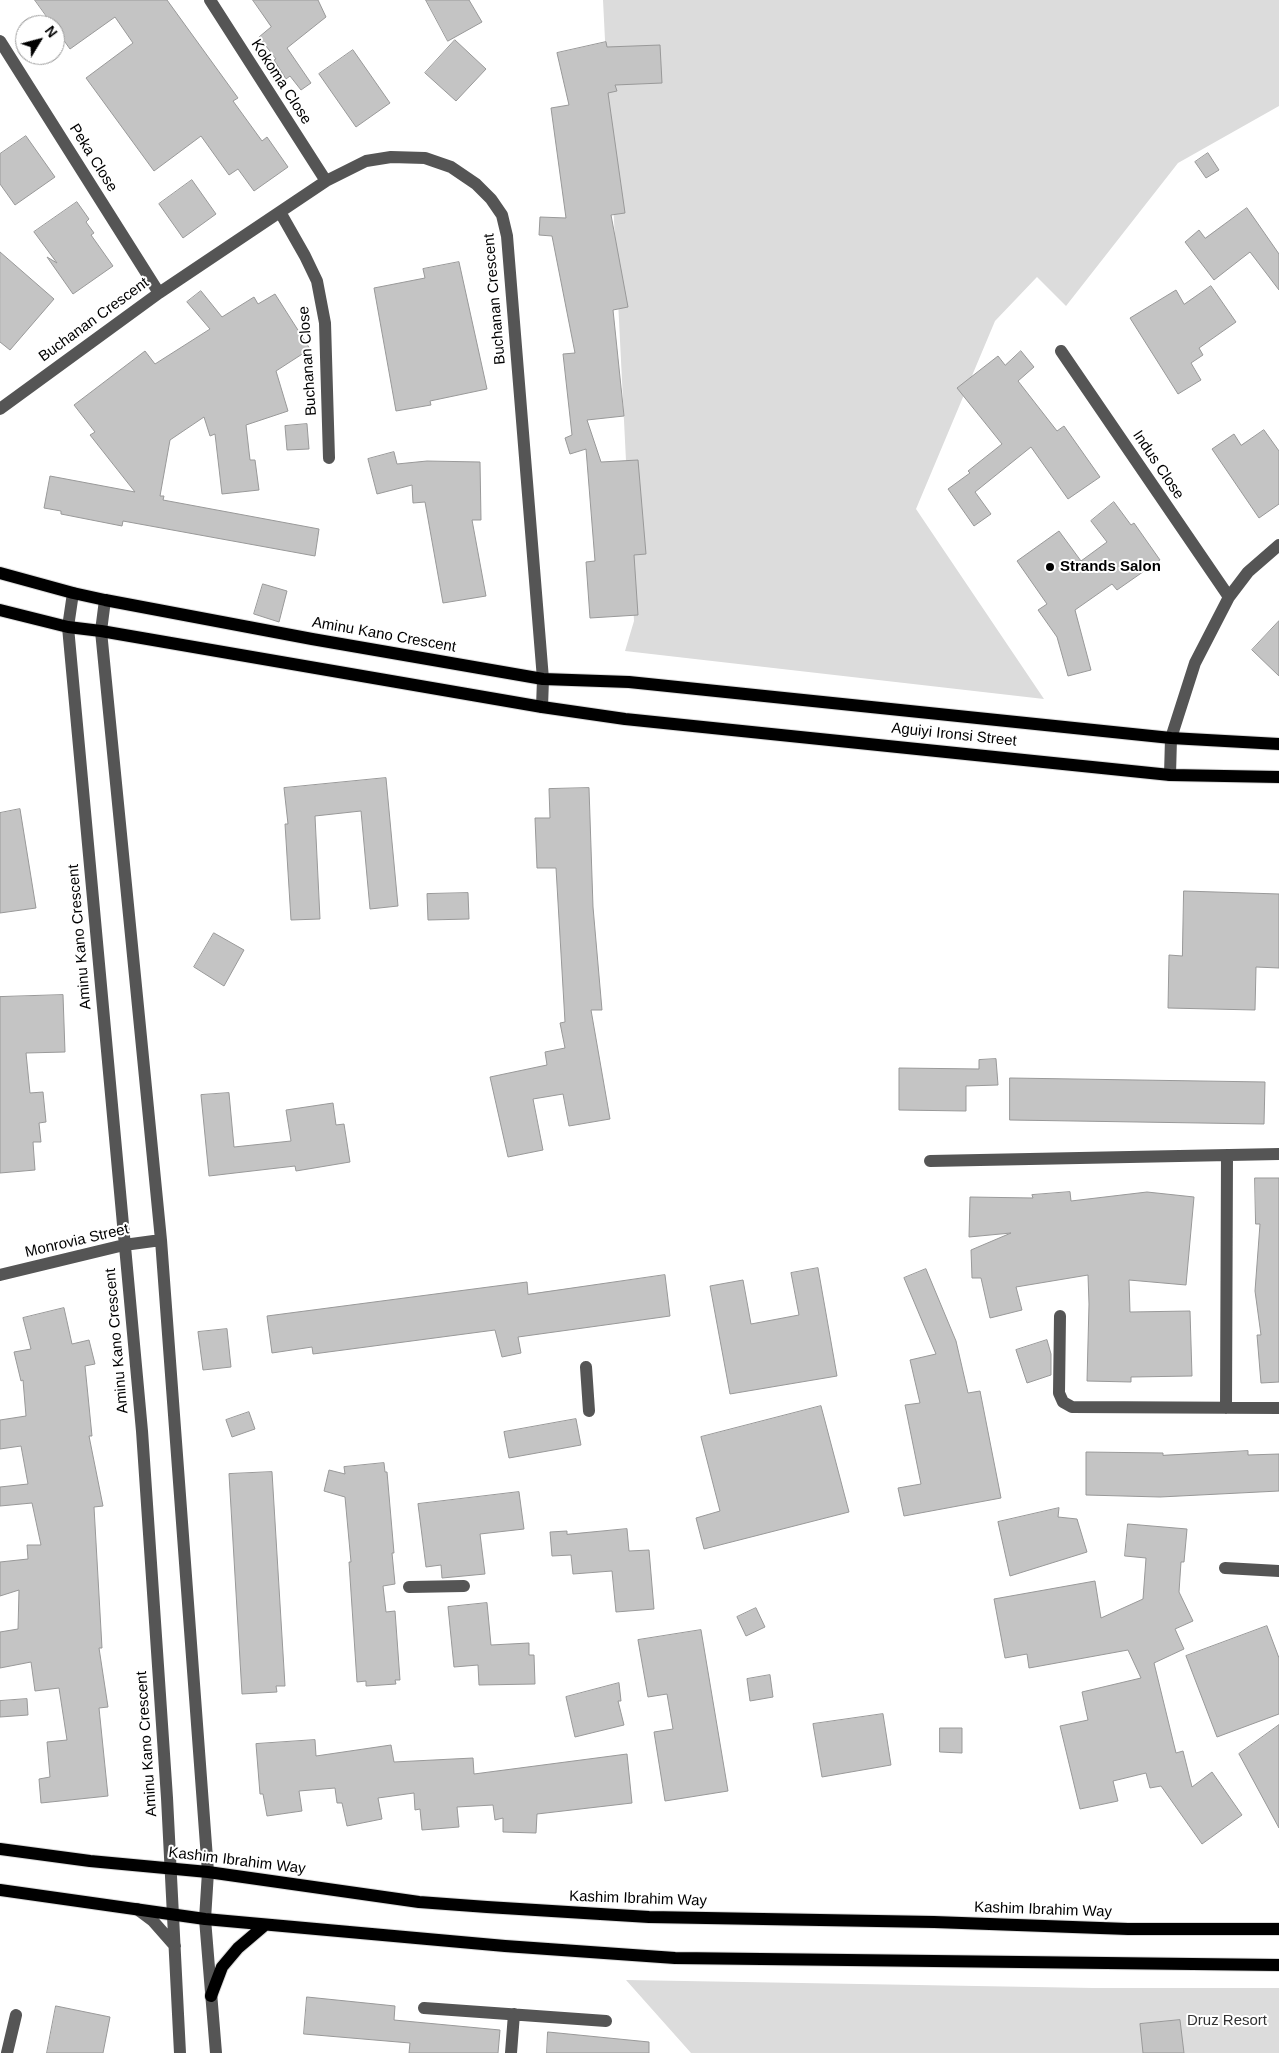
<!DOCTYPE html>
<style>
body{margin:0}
#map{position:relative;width:1279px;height:2053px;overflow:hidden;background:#fff;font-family:Helvetica,sans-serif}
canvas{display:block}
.north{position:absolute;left:15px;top:15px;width:50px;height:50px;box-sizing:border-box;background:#fff;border:1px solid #999;border-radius:50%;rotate:53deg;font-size:14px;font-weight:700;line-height:20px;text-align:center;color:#000}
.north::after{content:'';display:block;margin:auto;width:18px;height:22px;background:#000;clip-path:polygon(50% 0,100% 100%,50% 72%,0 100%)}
</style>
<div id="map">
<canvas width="1279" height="2053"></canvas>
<div class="north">N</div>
</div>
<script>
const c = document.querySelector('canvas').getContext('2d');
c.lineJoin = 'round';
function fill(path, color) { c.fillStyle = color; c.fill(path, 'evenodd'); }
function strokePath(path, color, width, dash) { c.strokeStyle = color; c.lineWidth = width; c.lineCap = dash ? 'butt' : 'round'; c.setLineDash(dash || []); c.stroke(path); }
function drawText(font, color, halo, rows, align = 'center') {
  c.font = font + ' Helvetica,sans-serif'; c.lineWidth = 4; c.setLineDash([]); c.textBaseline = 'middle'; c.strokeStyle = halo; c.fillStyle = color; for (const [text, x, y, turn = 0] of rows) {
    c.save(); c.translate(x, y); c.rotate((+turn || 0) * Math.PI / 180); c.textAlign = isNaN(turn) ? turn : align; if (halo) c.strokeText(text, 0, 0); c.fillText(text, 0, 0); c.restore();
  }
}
const green = new Path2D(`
 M 603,0 L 1279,0 L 1279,106 L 1178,163 L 1066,306 L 1037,277 L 995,321 L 916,509 L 1044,699 L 625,651 L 634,621 Z
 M 626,1980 L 1093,1988 L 1279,1988 L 1279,2053 L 691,2053 Z`);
const building = new Path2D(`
 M 35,0 L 167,0 L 238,98 L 233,101 L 262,141 L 267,137 L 288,167 L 254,191 L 238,169 L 229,175 L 201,136 L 154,171 L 86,78 L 133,43 L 115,17 L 70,49 L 55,28 L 55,25 L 53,25 Z
 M 253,0 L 318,0 L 326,17 L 287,48 L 311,83 L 301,90 L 290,76 L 286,79 L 274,60 L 276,59 L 259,37 L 271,27 Z
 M 426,0 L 469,0 L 482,22 L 448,41 Z
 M 455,40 L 486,69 L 456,101 L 425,73 Z
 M 606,42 L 607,47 L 660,45 L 662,83 L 615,85 L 617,91 L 608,93 L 625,213 L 611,215 L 628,307 L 613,310 L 624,416 L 587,420 L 601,462 L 638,460 L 646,554 L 634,555 L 638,615 L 590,618 L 586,562 L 595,561 L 586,449 L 570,454 L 565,438 L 572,435 L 563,354 L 575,353 L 552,236 L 539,235 L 540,217 L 566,218 L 551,108 L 569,105 L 557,53 Z
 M 353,50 L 390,103 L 356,127 L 319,74 Z
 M 26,136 L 55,177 L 15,205 L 0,184 L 0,154 Z
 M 1208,153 L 1219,170 L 1206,178 L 1195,162 Z
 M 192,180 L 216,214 L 183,238 L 159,204 Z
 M 77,202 L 89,219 L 86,222 L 94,233 L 91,235 L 113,266 L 73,294 L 47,257 L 57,263 L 34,232 Z
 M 1247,208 L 1279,254 L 1279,290 L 1250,252 L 1214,280 L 1185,242 L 1199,230 L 1205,238 Z
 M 0,252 L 54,299 L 10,350 L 0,342 Z
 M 459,262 L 487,389 L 430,401 L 431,405 L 396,411 L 374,288 L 425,278 L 423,269 Z
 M 1211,286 L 1236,322 L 1199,348 L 1203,355 L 1191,363 L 1201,380 L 1178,394 L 1130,318 L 1176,290 L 1184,304 Z
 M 201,291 L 222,317 L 254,297 L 258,304 L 275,294 L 310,349 L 276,371 L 288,411 L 246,425 L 250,460 L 255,460 L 259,490 L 222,494 L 215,434 L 210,436 L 204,417 L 170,440 L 160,496 L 164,496 L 163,500 L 319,529 L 315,556 L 123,521 L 122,526 L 61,514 L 61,511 L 44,508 L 50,476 L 135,492 L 90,435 L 95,432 L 74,405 L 145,351 L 155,364 L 210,329 L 187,302 Z
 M 1021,351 L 1034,367 L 1018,381 L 1057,431 L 1064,426 L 1100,477 L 1068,499 L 1031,447 L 975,492 L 991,514 L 974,526 L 948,489 L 970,473 L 968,471 L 1002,444 L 957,388 L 998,356 L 1005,365 Z
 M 307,424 L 309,449 L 287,450 L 285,426 Z
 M 1264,430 L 1279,451 L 1279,504 L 1259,518 L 1212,449 L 1234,434 L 1241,445 Z
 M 394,452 L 397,464 L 427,461 L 480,462 L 481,520 L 472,520 L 486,596 L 443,603 L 425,502 L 413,503 L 412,485 L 377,494 L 368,459 Z
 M 1114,502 L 1131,525 L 1134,523 L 1160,560 L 1117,590 L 1112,584 L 1075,610 L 1091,670 L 1068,676 L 1057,637 L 1038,610 L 1047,604 L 1017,561 L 1059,531 L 1081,561 L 1107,542 L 1091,521 Z
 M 263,584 L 287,591 L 279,622 L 254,614 Z
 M 1279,621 L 1279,676 L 1252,650 Z
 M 386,778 L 398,906 L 370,909 L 361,811 L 315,816 L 320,919 L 291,920 L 285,824 L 288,824 L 284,788 Z
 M 589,788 L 593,907 L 602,1010 L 591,1010 L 610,1119 L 569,1126 L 563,1094 L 533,1099 L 543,1150 L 508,1157 L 490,1077 L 547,1065 L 545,1052 L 565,1048 L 560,1023 L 565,1022 L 556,868 L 537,868 L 535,818 L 550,818 L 549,789 Z
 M 20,809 L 36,908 L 0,913 L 0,813 Z
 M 1184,891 L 1279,894 L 1279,968 L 1256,967 L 1255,1010 L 1168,1008 L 1169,955 L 1182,956 Z
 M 468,893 L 469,919 L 428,920 L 427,894 Z
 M 214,933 L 244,950 L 224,986 L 194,967 Z
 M 63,995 L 65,1052 L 26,1053 L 30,1093 L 43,1092 L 46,1122 L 39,1123 L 41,1142 L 33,1142 L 35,1170 L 0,1173 L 0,997 Z
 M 996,1059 L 998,1085 L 966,1086 L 966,1111 L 899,1110 L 899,1068 L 979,1069 L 979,1060 Z
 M 1010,1078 L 1265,1082 L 1264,1124 L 1010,1120 Z
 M 229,1093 L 234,1147 L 291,1141 L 286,1110 L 333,1103 L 336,1125 L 344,1124 L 350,1162 L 296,1171 L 295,1166 L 209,1176 L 201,1095 Z
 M 1255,1178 L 1279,1178 L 1279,1382 L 1261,1383 L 1257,1335 L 1261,1335 L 1255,1291 L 1260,1224 L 1256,1224 Z
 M 1070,1192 L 1071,1201 L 1147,1192 L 1194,1197 L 1186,1285 L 1129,1280 L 1130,1312 L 1190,1311 L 1192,1376 L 1131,1377 L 1131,1382 L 1087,1381 L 1089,1304 L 1088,1275 L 1016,1287 L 1022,1310 L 990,1318 L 981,1278 L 972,1278 L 971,1250 L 1011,1233 L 969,1237 L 970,1197 L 1033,1198 L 1032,1195 Z
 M 818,1268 L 837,1376 L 730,1394 L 710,1286 L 743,1280 L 751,1324 L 799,1315 L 791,1273 Z
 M 926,1269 L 956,1341 L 968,1393 L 980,1391 L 1001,1498 L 904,1516 L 898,1488 L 921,1484 L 905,1405 L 920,1403 L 910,1360 L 936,1354 L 904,1278 Z
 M 665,1275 L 670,1316 L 518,1337 L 521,1353 L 502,1357 L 495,1330 L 313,1354 L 312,1347 L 272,1353 L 267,1316 L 527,1282 L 528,1294 Z
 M 64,1308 L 72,1344 L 89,1340 L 95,1364 L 85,1366 L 92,1436 L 89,1436 L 103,1506 L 94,1507 L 102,1648 L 99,1648 L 108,1707 L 99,1708 L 108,1796 L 41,1803 L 39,1779 L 50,1777 L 47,1742 L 67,1740 L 59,1688 L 35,1691 L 31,1662 L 0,1668 L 0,1632 L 18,1629 L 19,1590 L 0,1596 L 0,1562 L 28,1559 L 27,1545 L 41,1545 L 32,1503 L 0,1506 L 0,1487 L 28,1484 L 21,1446 L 0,1449 L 0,1420 L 26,1416 L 23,1380 L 21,1381 L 14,1352 L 31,1349 L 23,1318 Z
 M 227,1329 L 231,1367 L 203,1370 L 198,1332 Z
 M 1047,1340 L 1051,1354 L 1051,1375 L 1027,1383 L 1016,1350 Z
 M 821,1406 L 849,1512 L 704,1549 L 696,1518 L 720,1511 L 701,1437 Z
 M 249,1412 L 255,1429 L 232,1437 L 226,1420 Z
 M 576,1419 L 581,1445 L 509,1458 L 504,1432 Z
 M 1248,1451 L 1248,1455 L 1279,1454 L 1279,1491 L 1160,1497 L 1086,1495 L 1086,1452 L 1163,1453 L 1163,1455 Z
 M 384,1463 L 385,1472 L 387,1472 L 394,1553 L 392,1553 L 395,1584 L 383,1586 L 386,1612 L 395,1611 L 400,1680 L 395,1680 L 396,1684 L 366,1686 L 366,1681 L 357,1682 L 349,1562 L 351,1562 L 345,1497 L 324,1491 L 329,1470 L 345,1474 L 344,1467 Z
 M 272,1472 L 285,1686 L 276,1686 L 277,1692 L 242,1694 L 229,1474 Z
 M 519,1492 L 524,1529 L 480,1534 L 485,1574 L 442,1578 L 441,1565 L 426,1567 L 418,1504 Z
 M 1059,1508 L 1058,1517 L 1077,1519 L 1087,1552 L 1010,1576 L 998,1522 Z
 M 1128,1524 L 1187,1529 L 1184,1562 L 1181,1562 L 1179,1592 L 1193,1621 L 1175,1629 L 1184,1649 L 1154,1663 L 1176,1753 L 1183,1751 L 1192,1787 L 1212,1772 L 1242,1815 L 1202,1844 L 1161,1786 L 1150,1788 L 1146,1773 L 1113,1781 L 1118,1801 L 1080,1809 L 1060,1726 L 1088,1720 L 1082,1692 L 1141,1678 L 1128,1650 L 1029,1668 L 1027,1654 L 1005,1658 L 994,1599 L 1095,1581 L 1101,1618 L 1143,1599 L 1146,1558 L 1125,1556 Z
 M 627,1529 L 629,1551 L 649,1550 L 654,1609 L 616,1612 L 612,1571 L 573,1574 L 571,1555 L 552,1556 L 550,1532 L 567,1531 L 567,1534 Z
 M 487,1603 L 491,1645 L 529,1643 L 529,1655 L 534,1655 L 535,1684 L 479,1685 L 478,1665 L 454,1667 L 448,1607 Z
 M 756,1608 L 765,1627 L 746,1636 L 737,1617 Z
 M 1267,1626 L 1279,1658 L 1279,1714 L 1217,1737 L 1186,1656 Z
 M 701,1630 L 728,1791 L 665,1801 L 654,1732 L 673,1729 L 667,1694 L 648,1697 L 638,1640 Z
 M 770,1675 L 773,1697 L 750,1701 L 747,1679 Z
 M 619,1683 L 621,1701 L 618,1701 L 624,1725 L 575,1737 L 566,1697 Z
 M 27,1699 L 28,1715 L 0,1717 L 0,1701 Z
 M 883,1714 L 891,1765 L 822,1777 L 813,1724 Z
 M 1279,1725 L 1279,1828 L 1239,1754 Z
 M 940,1728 L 962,1728 L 962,1753 L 940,1752 Z
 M 315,1740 L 316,1756 L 391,1745 L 394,1762 L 473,1758 L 474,1774 L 627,1754 L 632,1803 L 537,1814 L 536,1833 L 503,1832 L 503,1818 L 495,1820 L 493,1805 L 457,1807 L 459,1827 L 422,1830 L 420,1809 L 415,1810 L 414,1793 L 378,1798 L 382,1819 L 347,1826 L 342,1803 L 337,1803 L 335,1788 L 299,1791 L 302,1811 L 267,1816 L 263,1794 L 260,1794 L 256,1744 Z
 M 307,1997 L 395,2006 L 394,2020 L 500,2030 L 498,2053 L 409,2053 L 410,2043 L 304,2034 Z
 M 56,2006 L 110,2017 L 103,2053 L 47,2053 Z
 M 1180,2020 L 1184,2053 L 1143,2053 L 1140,2024 Z
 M 548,2032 L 649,2042 L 649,2053 L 547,2053 Z`);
const minor = new Path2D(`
 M 210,0 L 326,181
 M 0,41 L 159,293
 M 280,212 L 305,256 L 317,281 L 325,323 L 329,458
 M 1061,351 L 1229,597
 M 0,409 L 159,293 L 326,181 L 366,161 L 391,157 L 425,158 L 451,167 L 476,184 L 491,199 L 502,215 L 507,236 L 543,679 L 542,707
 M 73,593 L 68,627 L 142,1431 L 167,1798 L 180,2053
 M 105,600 L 101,631 L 161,1240 L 208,1872 L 205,1919 L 216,2053
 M 1170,775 L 1171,738 L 1195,663 L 1229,597 L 1248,572 L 1279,545
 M 930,1161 L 1279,1154
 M 0,1275 L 124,1245 L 161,1240
 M 1060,1316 L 1059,1393 L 1063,1402 L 1072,1407 L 1279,1408
 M 586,1367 L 589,1411
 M 1226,1408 L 1227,1155
 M 1225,1568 L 1279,1571
 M 409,1587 L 464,1586
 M 137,1909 L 153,1921 L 175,1946
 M 424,2008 L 606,2021
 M 7,2053 L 16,2015
 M 511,2053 L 514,2014`);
const major = new Path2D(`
 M 0,573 L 73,593 L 105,600 L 312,639 L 543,679 L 629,682 L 1171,738 L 1279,744
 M 0,610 L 68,627 L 101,631 L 542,707 L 625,719 L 1170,775 L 1279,777
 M 0,1849 L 90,1861 L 208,1872 L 419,1902 L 487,1907 L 649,1917 L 934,1922 L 1128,1929 L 1279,1929
 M 0,1890 L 205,1919 L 505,1946 L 675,1958 L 1279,1965
 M 211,1996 L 222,1967 L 238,1948 L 265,1925`);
const markers = [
 [1050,567,5,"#000"]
];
const streetNames = [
 ["Kokoma Close",281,82,57],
 ["Peka Close",93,158,58],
 ["Buchanan Crescent",495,299,-95],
 ["Buchanan Crescent",94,320,-36],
 ["Buchanan Close",308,361,-94],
 ["Indus Close",1158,465,56],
 ["Aminu Kano Crescent",384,635,10],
 ["Aguiyi Ironsi Street",954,735,6],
 ["Aminu Kano Crescent",80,937,-95],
 ["Monrovia Street",77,1241,-13],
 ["Aminu Kano Crescent",117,1341,-95],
 ["Aminu Kano Crescent",147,1744,-94],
 ["Kashim Ibrahim Way",237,1861,7],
 ["Kashim Ibrahim Way",638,1899,2],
 ["Kashim Ibrahim Way",1043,1910,2]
];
const poiNames = [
 ["Strands Salon",1060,567]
];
const parkNames = [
 ["Druz Resort",1227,2021]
];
fill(green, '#dcdcdc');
fill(building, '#c4c4c4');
strokePath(building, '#999', 1);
strokePath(major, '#dbdbdb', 14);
strokePath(minor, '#555', 12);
strokePath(major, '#000', 12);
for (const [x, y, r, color] of markers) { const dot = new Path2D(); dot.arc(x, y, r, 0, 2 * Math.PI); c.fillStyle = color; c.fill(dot); strokePath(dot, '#fff', 2); }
drawText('15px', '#000', '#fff', streetNames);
drawText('bold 15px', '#000', '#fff', poiNames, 'left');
drawText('15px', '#333', '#fff', parkNames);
</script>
